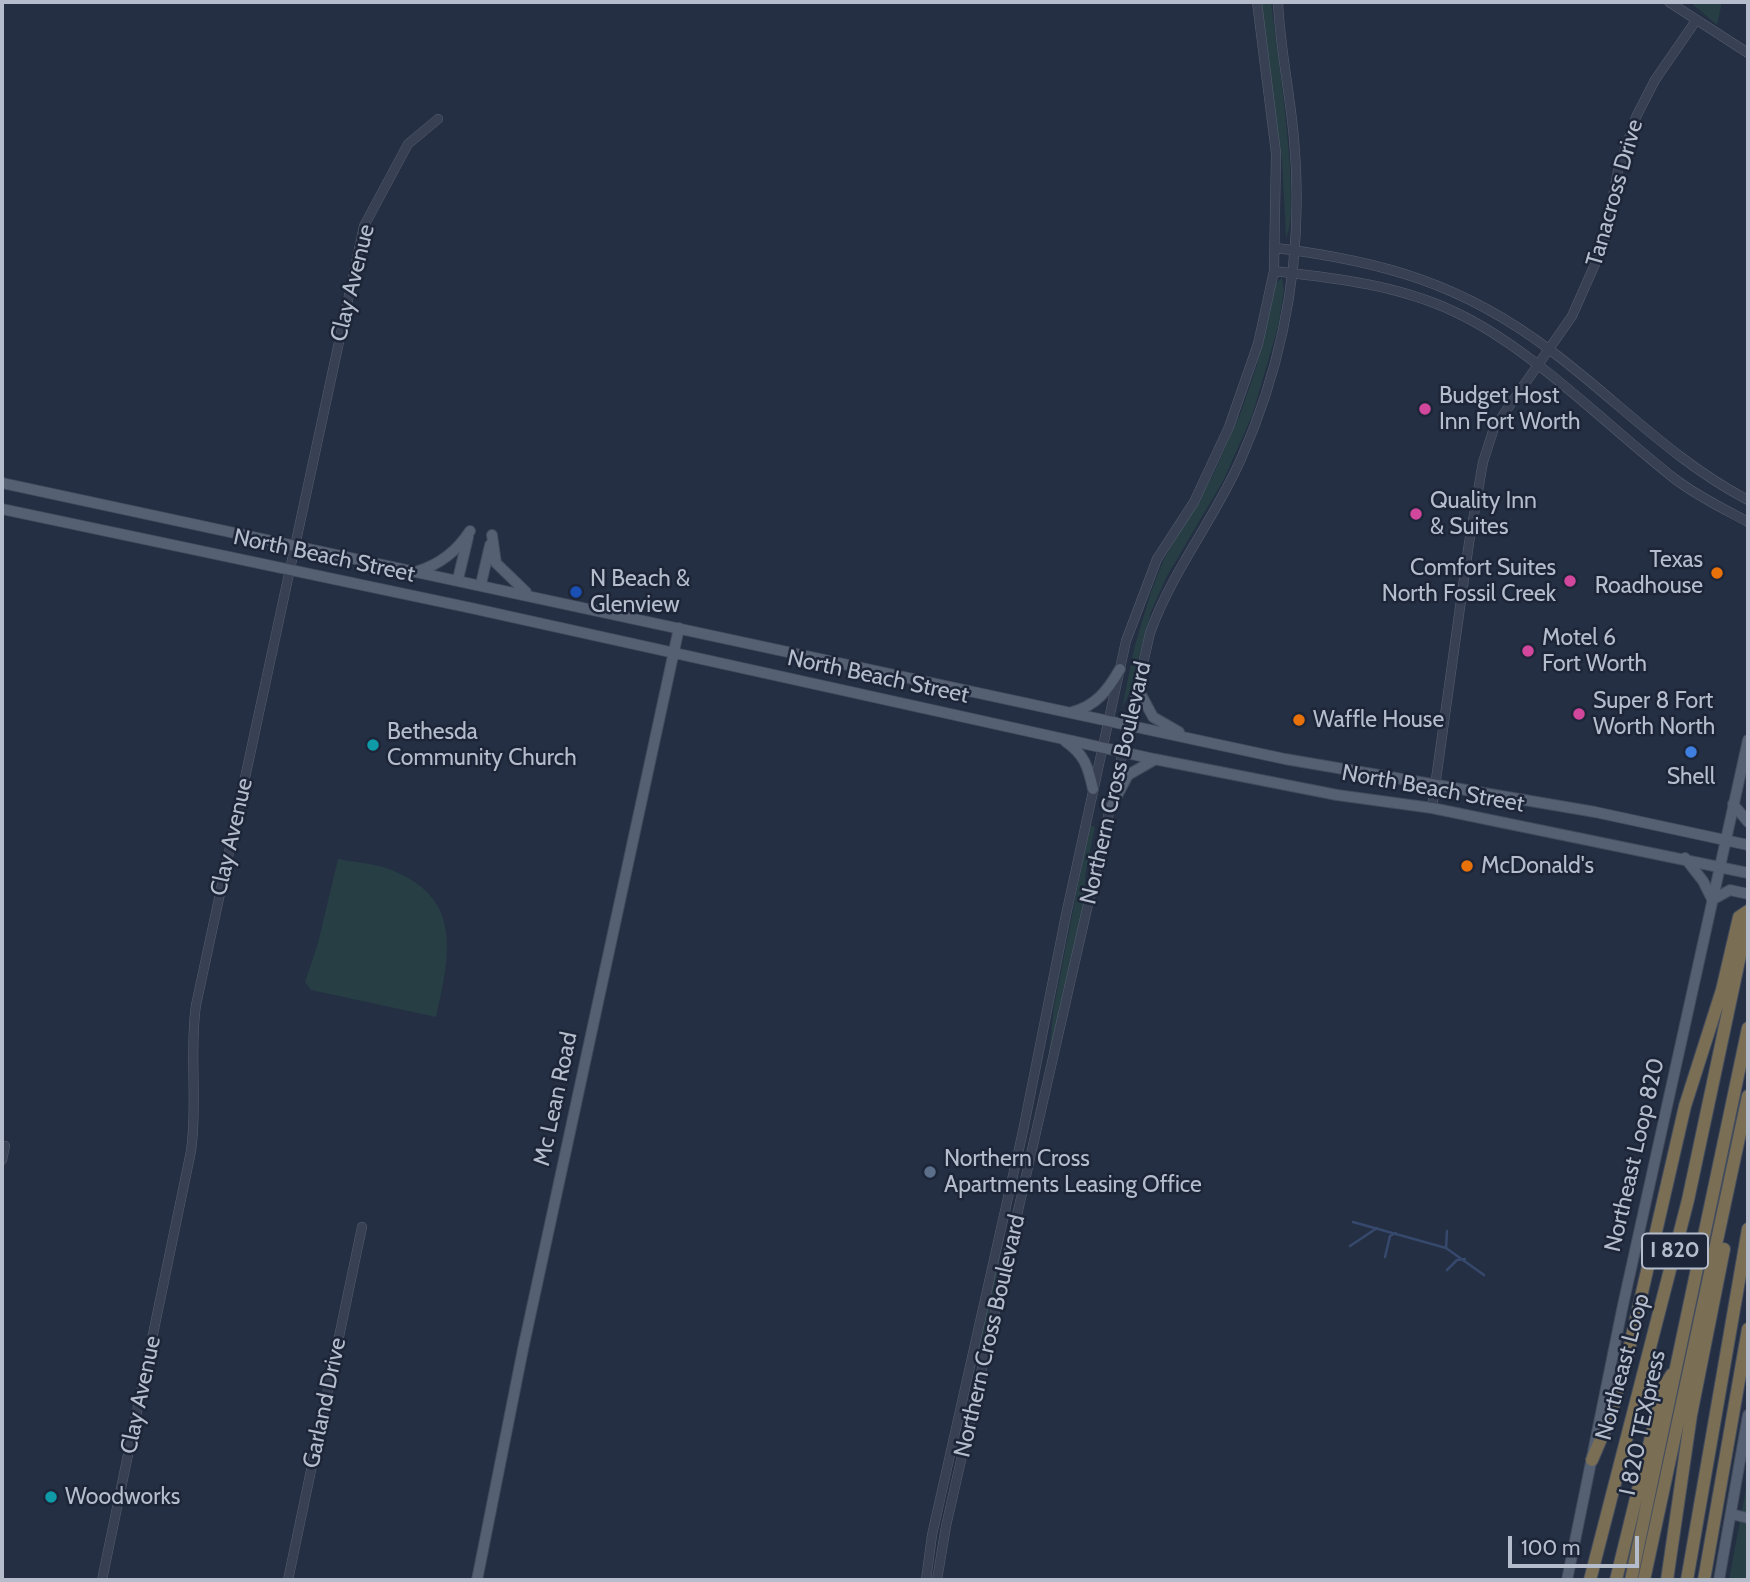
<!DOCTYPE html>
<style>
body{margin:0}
#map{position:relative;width:1750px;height:1582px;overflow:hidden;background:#242f43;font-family:Cabin,sans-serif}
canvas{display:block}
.frame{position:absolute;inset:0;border:4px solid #b5bdcd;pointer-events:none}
.scale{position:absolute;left:1508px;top:1536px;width:131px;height:32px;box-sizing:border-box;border:4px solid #b5bdcd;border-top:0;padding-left:9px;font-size:21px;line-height:24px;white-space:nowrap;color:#b5bdcd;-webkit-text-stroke:5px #1d2638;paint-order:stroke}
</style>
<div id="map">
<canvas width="1750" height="1582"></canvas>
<div class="frame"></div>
<div class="scale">100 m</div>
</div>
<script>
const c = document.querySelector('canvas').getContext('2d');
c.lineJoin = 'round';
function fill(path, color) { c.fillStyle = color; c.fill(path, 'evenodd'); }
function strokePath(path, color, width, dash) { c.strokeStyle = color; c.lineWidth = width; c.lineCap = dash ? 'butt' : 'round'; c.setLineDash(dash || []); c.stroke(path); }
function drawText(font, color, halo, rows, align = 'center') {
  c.font = font + ' Cabin,sans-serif'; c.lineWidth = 5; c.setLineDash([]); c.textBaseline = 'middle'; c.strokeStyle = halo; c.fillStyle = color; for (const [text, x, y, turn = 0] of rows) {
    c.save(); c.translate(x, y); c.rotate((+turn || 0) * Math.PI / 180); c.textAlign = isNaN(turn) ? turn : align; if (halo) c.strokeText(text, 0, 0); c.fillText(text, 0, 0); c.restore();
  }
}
const green = new Path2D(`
 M 1260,2 L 1271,2 C 1276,42 1302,211 1286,238 L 1282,161 Z
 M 1690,2 L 1722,2 L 1717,25 Z
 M 1282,278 L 1284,290 L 1278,327 L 1252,416 L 1223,481 L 1167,576 L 1151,612 L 1129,694 L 1122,708 L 1135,645 L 1151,592 L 1163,561 L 1213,475 L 1241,412 L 1257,365 L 1274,285 Z
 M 1090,825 L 1095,827 L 1086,871 L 1083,909 L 1048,1063 L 1054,1006 Z
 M 338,859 C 353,862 371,863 386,868 C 463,895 451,952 436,1017 L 311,990 L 305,982 L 318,943 Z
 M 1002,1242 L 995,1290 L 971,1384 Z
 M 1748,1478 L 1748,1580 L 1729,1580 Z`);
const stream = new Path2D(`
 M 1353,1222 L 1446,1248 L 1484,1275
 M 1350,1246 L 1377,1228
 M 1446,1248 L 1447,1231
 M 1385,1257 L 1390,1236 L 1396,1233
 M 1447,1270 L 1457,1260 L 1465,1259`);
const minor = new Path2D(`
 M 1669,2 L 1748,53
 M 1276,248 C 1382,261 1463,284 1550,350 C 1617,400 1673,461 1748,500
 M 1274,271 C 1335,278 1398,285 1455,312 C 1532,348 1607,426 1675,479 C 1697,496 1724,509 1748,522
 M 1432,808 L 1469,543 L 1483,462 L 1494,428 L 1572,316 L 1603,246 L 1618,171 L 1636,117 L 1655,80 L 1695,22
 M 2,1160 L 5,1146
 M 102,1580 L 191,1151 C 198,1102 189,1054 196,1005 L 364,226 L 408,144 L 438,119
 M 288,1580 L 362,1227
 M 926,1580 L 932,1535 L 1023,1131 L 1066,915 L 1126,641 L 1157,559 L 1194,502 L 1229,427 L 1258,344 L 1274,271 L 1276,153 L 1257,2
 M 937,1580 L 946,1526 L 1150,633 C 1172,571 1214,520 1241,459 C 1286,357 1304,250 1294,139 C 1290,93 1280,48 1278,2`);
const major = new Path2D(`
 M 2,483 L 1285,759 L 1595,812 L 1748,845
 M 2,509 L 471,608 L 1154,759 L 1337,795 L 1432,808 L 1748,873
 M 492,535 L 496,563 L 526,592
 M 418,571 C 441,564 457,551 470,531
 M 458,579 L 468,537
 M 481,584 L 490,545
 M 1137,687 L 1153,717 L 1179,732
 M 1072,712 C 1096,706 1108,690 1120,669
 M 1065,741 C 1084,754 1088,766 1093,789
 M 1733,804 L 1748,822
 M 1111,807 L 1128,775 L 1154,760
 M 1685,858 L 1703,881 L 1712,899
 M 1712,900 L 1730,890 L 1748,894
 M 1731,1514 L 1748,1518
 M 477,1580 L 523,1349 L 679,628
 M 1567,1580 L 1623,1305 L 1748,740
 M 1719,1580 L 1748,1415`);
const highway = new Path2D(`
 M 1592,1460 L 1609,1420 L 1626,1362 L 1685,1106 L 1722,990 L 1739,917 L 1748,911
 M 1590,1580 L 1688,1200 L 1748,918
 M 1616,1580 L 1663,1388 L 1672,1374
 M 1631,1580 L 1748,1028
 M 1644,1580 L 1748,1096
 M 1667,1580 L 1691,1415 L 1724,1249
 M 1687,1580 L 1748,1229
 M 1704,1580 L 1748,1329`);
const markers = [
 [1425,409,7,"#d1479c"],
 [1416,514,7,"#d1479c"],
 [1717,573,7,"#e8710a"],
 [1570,581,7,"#d1479c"],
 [576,592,7,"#1a4fb4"],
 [1528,651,7,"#d1479c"],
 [1579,714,7,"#d1479c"],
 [1299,720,7,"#e8710a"],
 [373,745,7,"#0f9aa8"],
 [1691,752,7,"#3f7fe0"],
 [1467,866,7,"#e8710a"],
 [930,1172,7,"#5c6f8a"],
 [51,1497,7,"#0f9aa8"]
];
const shields = [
 [1675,1251,66]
];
const shieldNames = [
 ["I 820",1675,1251]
];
const streetNames = [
 ["Tanacross Drive",1615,193,-74],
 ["Clay Avenue",353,283,-76],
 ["North Beach Street",324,556,12],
 ["North Beach Street",878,677,12],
 ["Northern Cross Boulevard",1116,783,-77],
 ["North Beach Street",1433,789,10],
 ["Clay Avenue",232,837,-77],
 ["Mc Lean Road",556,1099,-78],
 ["Northeast Loop 820",1635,1155,-77],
 ["Northern Cross Boulevard",990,1336,-77],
 ["Northeast Loop",1623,1367,-75],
 ["Clay Avenue",141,1395,-78],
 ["Garland Drive",325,1403,-78],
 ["I 820 TEXpress",1643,1423,-78]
];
const poiNames = [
 ["Budget Host",1439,396],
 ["Inn Fort Worth",1439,422],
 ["Quality Inn",1430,501],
 ["& Suites",1430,527],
 ["Texas",1703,560,"right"],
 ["Roadhouse",1703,586,"right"],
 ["Comfort Suites",1556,568,"right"],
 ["North Fossil Creek",1556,594,"right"],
 ["N Beach &",590,579],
 ["Glenview",590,605],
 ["Motel 6",1542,638],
 ["Fort Worth",1542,664],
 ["Super 8 Fort",1593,701],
 ["Worth North",1593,727],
 ["Waffle House",1313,720],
 ["Bethesda",387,732],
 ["Community Church",387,758],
 ["Shell",1691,777,"center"],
 ["McDonald's",1481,866],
 ["Northern Cross",944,1159],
 ["Apartments Leasing Office",944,1185],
 ["Woodworks",65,1497]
];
fill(green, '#263e44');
strokePath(stream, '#36496c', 2.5);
strokePath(minor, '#565f70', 10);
strokePath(major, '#424a5c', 12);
strokePath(highway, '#434c5d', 14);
strokePath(minor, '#384153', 9);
strokePath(major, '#566073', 10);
strokePath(highway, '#7a6e55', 12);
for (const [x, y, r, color] of markers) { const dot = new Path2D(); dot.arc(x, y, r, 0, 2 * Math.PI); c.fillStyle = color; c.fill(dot); strokePath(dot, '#1d2638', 2.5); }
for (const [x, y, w] of shields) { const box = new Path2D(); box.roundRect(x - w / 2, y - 17.5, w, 35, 5); c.fillStyle = '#1d2638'; c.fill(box); strokePath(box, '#b5bdcd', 2); }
drawText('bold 21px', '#b5bdcd', null, shieldNames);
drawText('23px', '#b5bdcd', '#1d2638', streetNames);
drawText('23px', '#b5bdcd', '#1d2638', poiNames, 'left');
</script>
